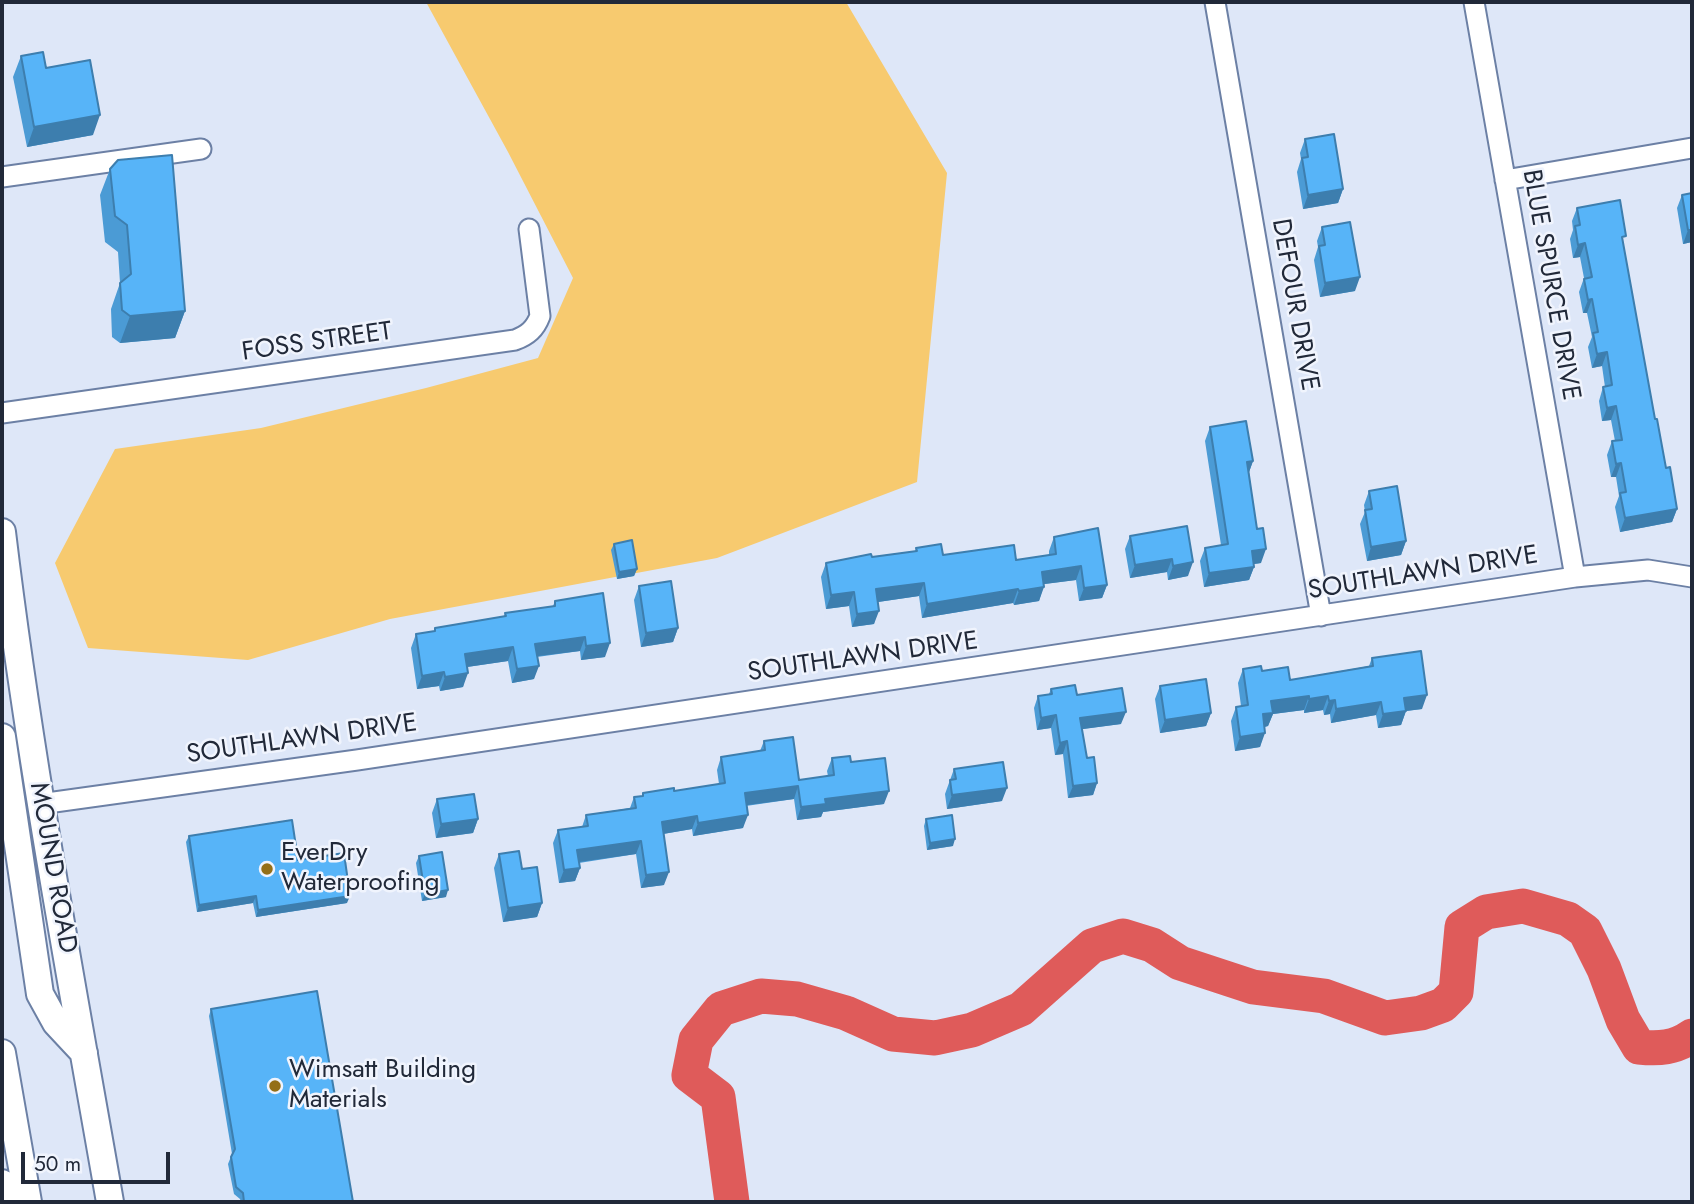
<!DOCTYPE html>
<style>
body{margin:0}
#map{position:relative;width:1694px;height:1204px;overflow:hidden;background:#dee7f8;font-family:Jost,sans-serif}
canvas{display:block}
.frame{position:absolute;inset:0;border:4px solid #212939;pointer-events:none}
.scale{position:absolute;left:21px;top:1152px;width:149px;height:32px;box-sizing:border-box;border:4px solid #212939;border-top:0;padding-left:9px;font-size:21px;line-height:24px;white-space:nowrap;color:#212939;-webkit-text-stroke:5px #f0f4fd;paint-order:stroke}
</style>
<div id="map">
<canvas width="1694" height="1204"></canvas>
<div class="frame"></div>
<div class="scale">50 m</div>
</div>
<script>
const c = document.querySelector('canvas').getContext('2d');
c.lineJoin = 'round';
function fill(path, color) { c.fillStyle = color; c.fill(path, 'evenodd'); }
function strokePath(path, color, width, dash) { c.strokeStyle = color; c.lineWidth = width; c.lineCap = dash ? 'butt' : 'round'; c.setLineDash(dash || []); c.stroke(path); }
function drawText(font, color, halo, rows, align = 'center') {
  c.font = font + ' Jost,sans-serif'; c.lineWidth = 5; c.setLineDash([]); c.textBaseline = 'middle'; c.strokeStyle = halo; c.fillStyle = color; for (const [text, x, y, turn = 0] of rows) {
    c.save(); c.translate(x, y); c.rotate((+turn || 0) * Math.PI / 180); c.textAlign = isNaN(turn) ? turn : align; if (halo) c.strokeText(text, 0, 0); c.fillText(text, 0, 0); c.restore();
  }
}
const green = new Path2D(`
 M 426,2 L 846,2 L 947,173 L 917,482 L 717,558 L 390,619 L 248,660 L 88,648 L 55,563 L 115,449 L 261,428 L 426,388 L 538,358 L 573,278 L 508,152 Z`);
const river = new Path2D(`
 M 732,1202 L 718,1097 L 689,1075 L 696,1040 L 721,1009 L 761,996 L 797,999 L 846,1013 L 893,1034 L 935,1038 L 972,1030 L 1021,1009 L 1092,946 L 1123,936 L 1152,945 L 1180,963 L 1253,987 L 1324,996 L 1385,1018 L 1421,1013 L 1443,1005 L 1456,992 L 1462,927 L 1486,912 L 1523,906 L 1568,919 L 1585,931 L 1604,969 L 1623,1020 L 1639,1047 C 1659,1049 1675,1048 1692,1036`);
const street = new Path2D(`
 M 1215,2 L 1321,616
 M 1474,2 L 1575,577
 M 2,177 L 201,149
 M 1505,180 L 1692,148
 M 2,413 L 515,340 C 528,335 535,329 540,316 L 529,229
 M 40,804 L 357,760 L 1575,577 L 1648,570 L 1692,577`);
const secondary = new Path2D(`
 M 2,532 C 29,757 71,979 110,1202
 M 2,737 L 40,994 L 56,1023 L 84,1053
 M 2,1053 L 28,1202
 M 2,1183 L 5,1202`);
const wall = new Path2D(`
 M 21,56 L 46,68 L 93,135 L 27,147 L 13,77 Z
 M 1305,139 L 1343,189 L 1338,203 L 1303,209 L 1297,172 L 1301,159 L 1300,153 Z
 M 110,169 L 185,311 L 175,338 L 120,343 L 112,337 L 111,309 L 120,283 L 118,252 L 105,242 L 100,195 Z
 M 1682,195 L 1692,242 L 1683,244 L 1677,208 Z
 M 1577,208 L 1623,243 L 1655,419 L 1666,468 L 1677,509 L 1672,522 L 1620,532 L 1615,507 L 1619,496 L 1616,477 L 1611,477 L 1607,455 L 1612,441 L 1615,441 L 1611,420 L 1602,421 L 1599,401 L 1603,387 L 1605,387 L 1602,366 L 1592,368 L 1588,347 L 1592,337 L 1587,313 L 1583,313 L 1579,292 L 1584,278 L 1580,257 L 1573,258 L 1570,239 L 1573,230 L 1572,221 Z
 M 1322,227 L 1355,291 L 1320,297 L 1314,260 L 1318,247 L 1317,241 Z
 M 1210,427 L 1253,461 L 1249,472 L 1261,563 L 1254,564 L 1254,567 L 1249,580 L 1204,587 L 1200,561 L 1205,548 L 1221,545 L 1205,441 Z
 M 1369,491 L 1406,541 L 1401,555 L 1367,561 L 1360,524 L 1365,512 L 1364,505 Z
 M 1187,526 L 1188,576 L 1168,580 L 1167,572 L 1130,578 L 1125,549 L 1130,536 Z
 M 1054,537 L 1107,585 L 1102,598 L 1079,601 L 1076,580 L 1044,584 L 1039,601 L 1014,605 L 1013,603 L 922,618 L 919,596 L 878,602 L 874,624 L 852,627 L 849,606 L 826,609 L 821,577 L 826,563 L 915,551 L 916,548 L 943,555 L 1016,560 L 1049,555 L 1049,551 Z
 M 614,544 L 637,569 L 634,576 L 617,579 L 611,550 Z
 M 639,586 L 678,628 L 673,642 L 641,647 L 634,600 Z
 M 555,601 L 605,657 L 581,660 L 580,651 L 537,657 L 534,679 L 512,683 L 508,661 L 467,667 L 463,687 L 440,691 L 439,686 L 417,689 L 411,648 L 416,634 L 434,631 L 435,628 L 504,616 L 505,613 L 553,606 Z
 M 1372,658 L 1422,709 L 1406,711 L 1401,725 L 1378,728 L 1376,715 L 1331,723 L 1330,714 L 1324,715 L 1323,710 L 1304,713 L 1304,710 L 1273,714 L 1268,726 L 1265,727 L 1260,747 L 1235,751 L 1231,721 L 1236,707 L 1241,706 L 1238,683 L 1243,669 L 1262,671 L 1290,680 L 1369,666 Z
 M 1160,686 L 1211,713 L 1206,726 L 1160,733 L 1155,699 Z
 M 1051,689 L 1077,695 L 1121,724 L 1082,729 L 1087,758 L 1097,783 L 1093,795 L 1068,798 L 1063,754 L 1055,755 L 1051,728 L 1037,730 L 1034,708 L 1038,696 L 1049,694 Z
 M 764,741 L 799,780 L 828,776 L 827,771 L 832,758 L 851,762 L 884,804 L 823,812 L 821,817 L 797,820 L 794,799 L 746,806 L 743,828 L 693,836 L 692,829 L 663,834 L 664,885 L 641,888 L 636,854 L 579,863 L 580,868 L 575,881 L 559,883 L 553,843 L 558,830 L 582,827 L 586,815 L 630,808 L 634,797 L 642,796 L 643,793 L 674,791 L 719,784 L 717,770 L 721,757 L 760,751 Z
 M 954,769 L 1002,801 L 947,809 L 945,794 Z
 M 437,799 L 478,819 L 473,833 L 436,838 L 432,813 Z
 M 926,819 L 953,846 L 927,850 L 924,826 Z
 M 189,836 L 298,860 L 347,903 L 256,917 L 253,903 L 197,912 L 186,842 Z
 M 499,854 L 522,869 L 542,903 L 537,917 L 503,922 L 494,868 Z
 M 419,856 L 446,897 L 422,901 L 416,863 Z
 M 211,1009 L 353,1202 L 241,1202 L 240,1199 L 234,1194 L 228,1164 L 232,1154 L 209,1016 Z`);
const shadedWall = new Path2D(`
 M 100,115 L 93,135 L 27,147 L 34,127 Z
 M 1343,189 L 1338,203 L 1303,209 L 1308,195 Z
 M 1688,230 L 1692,230 L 1692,242 L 1683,244 Z
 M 1585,243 L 1580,257 L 1573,258 L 1578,245 Z
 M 1360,277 L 1355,291 L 1320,297 L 1325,283 Z
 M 1592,299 L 1587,313 L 1583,313 L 1588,300 Z
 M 185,311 L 175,338 L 120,343 L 130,316 Z
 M 1607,352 L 1602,366 L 1592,368 L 1597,354 Z
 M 1616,406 L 1611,420 L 1602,421 L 1607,408 Z
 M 1253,461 L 1248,475 L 1247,462 Z
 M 1621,463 L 1616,477 L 1611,477 L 1616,464 Z
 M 1677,509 L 1672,522 L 1620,532 L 1625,518 Z
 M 1406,541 L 1401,555 L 1367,561 L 1371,547 Z
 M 1266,549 L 1261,563 L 1247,565 L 1252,551 Z
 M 1172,559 L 1167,572 L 1130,578 L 1135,565 Z
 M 1193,562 L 1188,576 L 1168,580 L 1173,566 Z
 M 1081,566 L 1076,580 L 1037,585 L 1042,572 Z
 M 1254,567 L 1249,580 L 1204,587 L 1209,573 Z
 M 637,569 L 634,576 L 617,579 L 619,572 Z
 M 924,583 L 919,596 L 871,603 L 876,589 Z
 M 1107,585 L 1102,598 L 1079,601 L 1084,588 Z
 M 1044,587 L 1039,601 L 1014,605 L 1019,591 Z
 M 1018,589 L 1013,603 L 922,618 L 927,604 Z
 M 854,592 L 849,606 L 826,609 L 831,595 Z
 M 879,611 L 874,624 L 852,627 L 857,614 Z
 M 678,628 L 673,642 L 641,647 L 646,633 Z
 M 585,637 L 580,651 L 530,657 L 535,644 Z
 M 610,643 L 605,657 L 581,660 L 586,646 Z
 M 513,647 L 508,661 L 460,668 L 465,654 Z
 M 539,666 L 534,679 L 512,683 L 517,669 Z
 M 444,672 L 439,686 L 417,689 L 422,676 Z
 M 468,673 L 463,687 L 440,691 L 445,677 Z
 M 1427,695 L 1422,709 L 1406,711 L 1401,725 L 1378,728 L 1383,714 L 1404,698 Z
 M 1309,696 L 1304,710 L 1273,714 L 1268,726 L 1258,728 L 1263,714 L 1271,701 Z
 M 1328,696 L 1323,710 L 1304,713 L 1309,699 Z
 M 1335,700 L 1330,714 L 1324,715 L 1329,701 Z
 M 1381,702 L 1376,715 L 1331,723 L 1336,709 Z
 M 1126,712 L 1121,724 L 1076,730 L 1080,718 Z
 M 1211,713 L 1206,726 L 1160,733 L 1165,720 Z
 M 1056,715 L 1051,728 L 1037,730 L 1041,718 Z
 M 1265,733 L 1260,747 L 1235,751 L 1240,737 Z
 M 1067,741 L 1063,754 L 1055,755 L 1060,743 Z
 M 1097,783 L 1093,795 L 1068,798 L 1073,786 Z
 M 798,786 L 794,799 L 740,806 L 745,793 Z
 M 1007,788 L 1002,801 L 947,809 L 952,795 Z
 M 889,791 L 884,804 L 823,812 L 821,817 L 797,820 L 801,807 L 825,799 Z
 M 748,815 L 743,828 L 693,836 L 698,823 Z
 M 697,816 L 692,829 L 657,835 L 662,822 Z
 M 478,819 L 473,833 L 436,838 L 441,824 Z
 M 955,839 L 953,846 L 927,850 L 930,843 Z
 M 641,841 L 636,854 L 572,863 L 577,850 Z
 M 580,868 L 575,881 L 559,883 L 564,870 Z
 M 669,872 L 664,885 L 641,888 L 646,875 Z
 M 448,890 L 446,897 L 422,901 L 425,894 Z
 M 256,896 L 253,903 L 197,912 L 199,905 Z
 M 350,896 L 347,903 L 256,917 L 258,910 Z
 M 542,903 L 537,917 L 503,922 L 508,908 Z`);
const building = new Path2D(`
 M 43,52 L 46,68 L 90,60 L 100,115 L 34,127 L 21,56 Z
 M 1334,134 L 1343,189 L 1308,195 L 1302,158 L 1308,157 L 1305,139 Z
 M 172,155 L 185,311 L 130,316 L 122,310 L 120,283 L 131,274 L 127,225 L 115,216 L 110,169 L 118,160 Z
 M 1692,193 L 1692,230 L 1688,230 L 1682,195 Z
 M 1620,200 L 1626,236 L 1622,237 L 1655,419 L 1657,419 L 1666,468 L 1670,467 L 1677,509 L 1625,518 L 1620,493 L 1626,492 L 1621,463 L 1616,464 L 1612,441 L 1622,440 L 1616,406 L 1607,408 L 1603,387 L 1612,385 L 1607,352 L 1597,354 L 1593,333 L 1598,332 L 1592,299 L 1588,300 L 1584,279 L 1592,277 L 1585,243 L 1578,245 L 1575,226 L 1580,225 L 1577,208 Z
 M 1350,222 L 1360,277 L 1325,283 L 1319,246 L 1325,245 L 1322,227 Z
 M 1246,421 L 1253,461 L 1247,462 L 1257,529 L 1263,528 L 1266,549 L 1252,551 L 1254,567 L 1209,573 L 1205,548 L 1228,544 L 1210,427 Z
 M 1397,486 L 1406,541 L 1371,547 L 1365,510 L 1372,509 L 1369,491 Z
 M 1187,526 L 1193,562 L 1173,566 L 1172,559 L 1135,565 L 1130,536 Z
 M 1098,528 L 1107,585 L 1084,588 L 1081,566 L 1042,572 L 1044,587 L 1019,591 L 1018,589 L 927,604 L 924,583 L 876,589 L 879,611 L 857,614 L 854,592 L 831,595 L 826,563 L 871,554 L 872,557 L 917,551 L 916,548 L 941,544 L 943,555 L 1014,545 L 1016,560 L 1056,554 L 1054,537 Z
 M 632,540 L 637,569 L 619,572 L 614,544 Z
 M 671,581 L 678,628 L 646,633 L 639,586 Z
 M 603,593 L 610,643 L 586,646 L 585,637 L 535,644 L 539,666 L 517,669 L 513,647 L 465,654 L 468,673 L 445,677 L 444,672 L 422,676 L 416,634 L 435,631 L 435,628 L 506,616 L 505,613 L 555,606 L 555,601 Z
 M 1421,651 L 1427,695 L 1404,698 L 1406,711 L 1383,714 L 1381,702 L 1336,709 L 1335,700 L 1329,701 L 1328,696 L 1309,699 L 1309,696 L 1271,701 L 1273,713 L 1263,714 L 1265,733 L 1240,737 L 1236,707 L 1248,705 L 1243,669 L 1261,666 L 1262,671 L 1288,667 L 1290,680 L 1373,666 L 1372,658 Z
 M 1206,679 L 1211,713 L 1165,720 L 1160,686 Z
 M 1075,685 L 1077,695 L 1122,688 L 1126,712 L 1080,718 L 1087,758 L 1094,757 L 1097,783 L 1073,786 L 1067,741 L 1060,743 L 1056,715 L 1041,718 L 1038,696 L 1052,694 L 1051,689 Z
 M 793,737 L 799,780 L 834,775 L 832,758 L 850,756 L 851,762 L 885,758 L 889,791 L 825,799 L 826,804 L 801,807 L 798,786 L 745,793 L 748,815 L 698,823 L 697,816 L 662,822 L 669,872 L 646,875 L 641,841 L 577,850 L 580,868 L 564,870 L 558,830 L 588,826 L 586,815 L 636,808 L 634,797 L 643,796 L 643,793 L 674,788 L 674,791 L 725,783 L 721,757 L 765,750 L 764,741 Z
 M 1003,762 L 1007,788 L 952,795 L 950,780 L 956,779 L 954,769 Z
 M 474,794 L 478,819 L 441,824 L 437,799 Z
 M 952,815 L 955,839 L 930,843 L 926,819 Z
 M 292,820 L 298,860 L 344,853 L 350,896 L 258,910 L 256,896 L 199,905 L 189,836 Z
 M 519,851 L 522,869 L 537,867 L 542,903 L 508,908 L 499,854 Z
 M 442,852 L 448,890 L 425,894 L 419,856 Z
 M 317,991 L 353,1202 L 244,1202 L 243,1193 L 236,1187 L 231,1157 L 235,1149 L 211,1009 Z`);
const markers = [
 [267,869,7,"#946f17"],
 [275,1086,7,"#946f17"]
];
const streetNames = [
 ["BLUE SPURCE DRIVE",1550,285,80],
 ["DEFOUR DRIVE",1294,305,80],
 ["FOSS STREET",317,343,-8],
 ["SOUTHLAWN DRIVE",1423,574,-9],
 ["SOUTHLAWN DRIVE",863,658,-8],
 ["SOUTHLAWN DRIVE",302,740,-8],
 ["MOUND ROAD",52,868,80]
];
const poiNames = [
 ["EverDry",281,854],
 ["Waterproofing",281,884],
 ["Wimsatt Building",289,1071],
 ["Materials",289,1101]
];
fill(green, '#f7ca6f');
strokePath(river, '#df5b5a', 35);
strokePath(street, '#6c80a5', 23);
strokePath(secondary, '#6c80a5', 30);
strokePath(street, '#fff', 19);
strokePath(secondary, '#fff', 26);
fill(wall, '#4b9bd5');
fill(shadedWall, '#3d7eae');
fill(building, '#57b4f8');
strokePath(building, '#3d7eae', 2);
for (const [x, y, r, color] of markers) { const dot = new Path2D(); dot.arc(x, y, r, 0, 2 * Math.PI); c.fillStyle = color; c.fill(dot); strokePath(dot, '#f0f4fd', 2.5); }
drawText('26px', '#212939', '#f0f4fd', streetNames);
drawText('26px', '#212939', '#f0f4fd', poiNames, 'left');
</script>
